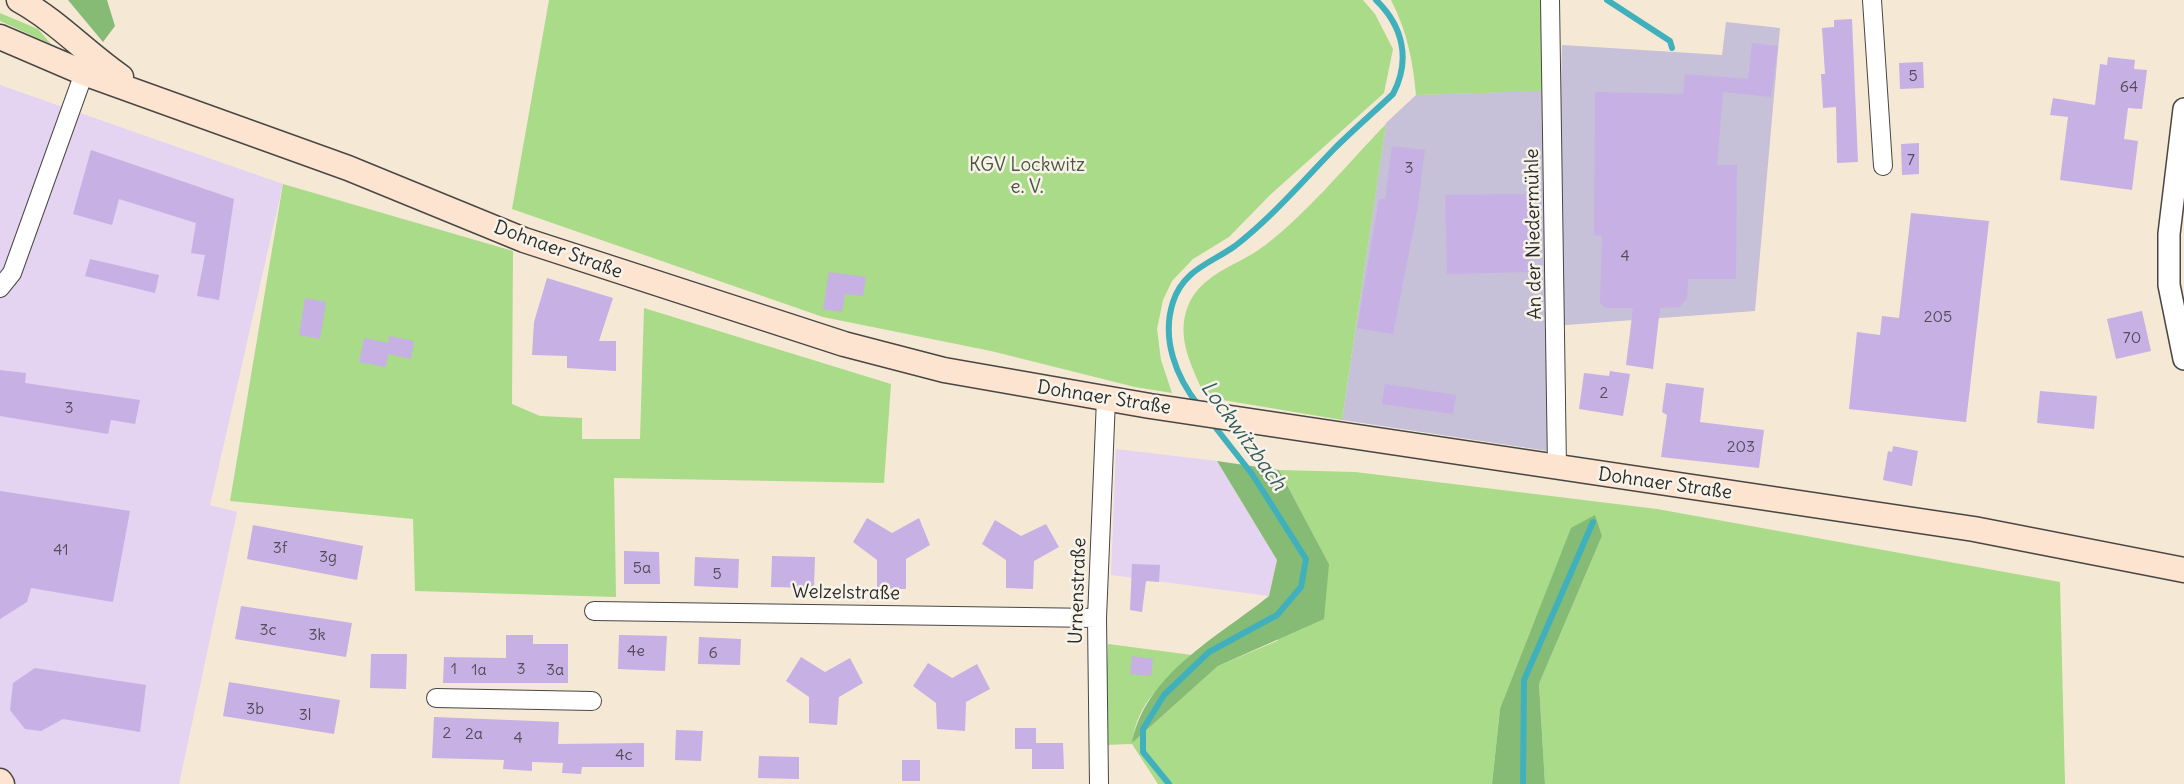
<!DOCTYPE html>
<meta charset="utf-8">
<style>
body{margin:0}
canvas{display:block;background:#f5e8d5}
</style>
<canvas width="2184" height="784"></canvas>
<script>
const c = document.querySelector('canvas').getContext('2d');
c.lineJoin = 'round';
function fill(path, color) { c.fillStyle = color; c.fill(path, 'evenodd'); }
function strokePath(path, color, width, dash) { c.strokeStyle = color; c.lineWidth = width; c.lineCap = dash ? 'butt' : 'round'; c.setLineDash(dash || []); c.stroke(path); }
function drawText(font, color, halo, rows, align = 'center') {
  c.font = font + ' Delius,sans-serif'; c.lineWidth = 5; c.setLineDash([]); c.textBaseline = 'middle'; c.strokeStyle = halo; c.fillStyle = color; for (const [text, x, y, turn = 0] of rows) {
    c.save(); c.translate(x, y); c.rotate((+turn || 0) * Math.PI / 180); c.textAlign = isNaN(turn) ? turn : align; if (halo) c.strokeText(text, 0, 0); c.fillText(text, 0, 0); c.restore();
  }
}
const built = new Path2D(`
 M 0,85 L 283,184 L 210,505 L 237,512 L 179,784 L 0,784 Z
 M 1116,449 L 1217,461 L 1277,560 L 1269,596 L 1111,575 Z`);
const industrial = new Path2D(`
 M 1726,22 L 1780,28 L 1755,311 L 1553,326 L 1548,451 L 1342,420 L 1386,123 L 1416,95 L 1561,90 L 1562,45 L 1722,55 Z`);
const green = new Path2D(`
 M 549,0 L 1363,0 L 1375,14 L 1393,49 L 1384,93 L 1270,195 L 1229,237 L 1193,259 L 1172,281 L 1163,300 L 1157,329 L 1161,360 L 1172,393 L 1135,387 L 991,351 L 823,317 L 512,209 Z
 M 1391,0 L 1541,0 L 1544,91 L 1416,95 C 1413,61 1407,31 1391,0 Z
 M 0,13 L 38,29 L 51,44 L 0,21 Z
 M 1386,124 L 1342,420 L 1205,397 C 1193,368 1175,338 1188,306 C 1200,276 1232,267 1257,251 C 1300,222 1349,162 1386,124 Z
 M 283,184 L 513,251 L 512,404 L 540,416 L 582,418 L 582,439 L 640,439 L 644,308 L 891,384 L 884,483 L 614,478 L 616,597 L 415,591 L 413,519 L 230,501 Z
 M 1279,470 L 1355,472 L 1657,509 L 2060,582 L 2065,784 L 1545,784 L 1539,684 L 1602,536 L 1500,709 L 1492,784 L 1158,784 L 1132,744 L 1104,745 L 1108,644 L 1192,655 C 1166,680 1135,704 1133,742 L 1218,666 L 1277,641 L 1329,564 Z`);
const forest = new Path2D(`
 M 68,0 L 107,0 L 115,26 L 103,42 Z
 M 1217,461 L 1279,470 L 1329,564 L 1324,619 L 1218,666 L 1132,743 C 1145,674 1218,637 1269,596 L 1277,560 Z
 M 1595,515 L 1602,536 L 1539,684 L 1545,784 L 1492,784 L 1500,709 L 1571,528 Z`);
const stream = new Path2D(`
 M 1607,0 L 1670,41 L 1672,48
 M 1199,406 C 1176,377 1161,339 1173,302 C 1183,270 1211,263 1235,246 C 1272,217 1302,182 1334,149 C 1353,130 1374,112 1393,94 C 1411,60 1403,26 1376,0
 M 1169,784 L 1143,752 L 1143,729 L 1164,695 L 1209,652 L 1277,615 L 1301,587 L 1306,559 L 1252,474 L 1212,423
 M 1523,784 L 1524,680 L 1593,522`);
const building = new Path2D(`
 M 1852,19 L 1858,162 L 1837,163 L 1836,107 L 1823,108 L 1821,74 L 1825,74 L 1822,28 L 1834,27 L 1834,20 Z
 M 1752,43 L 1778,46 L 1771,97 L 1723,92 L 1717,165 L 1737,165 L 1736,279 L 1688,279 L 1687,299 L 1679,307 L 1660,308 L 1653,369 L 1626,365 L 1633,308 L 1606,308 L 1600,303 L 1602,236 L 1594,235 L 1595,92 L 1683,94 L 1685,74 L 1748,79 Z
 M 2108,57 L 2135,60 L 2134,69 L 2147,70 L 2142,109 L 2128,108 L 2124,139 L 2138,141 L 2132,190 L 2060,180 L 2068,117 L 2050,115 L 2053,98 L 2095,105 L 2100,64 L 2107,65 Z
 M 1923,62 L 1924,88 L 1900,89 L 1899,63 Z
 M 1919,143 L 1919,174 L 1902,175 L 1901,144 Z
 M 1392,146 L 1425,150 L 1418,206 L 1393,334 L 1357,328 L 1379,199 L 1385,199 Z
 M 91,150 L 234,199 L 219,300 L 197,296 L 205,255 L 191,253 L 196,223 L 119,199 L 112,225 L 73,214 Z
 M 1530,194 L 1532,272 L 1447,274 L 1445,195 Z
 M 1911,213 L 1989,221 L 1966,422 L 1849,409 L 1857,332 L 1880,335 L 1882,316 L 1899,318 Z
 M 90,259 L 159,275 L 155,293 L 85,276 Z
 M 829,272 L 866,277 L 863,296 L 845,294 L 842,312 L 823,309 Z
 M 547,278 L 613,298 L 599,341 L 616,341 L 616,371 L 567,368 L 567,356 L 532,355 L 534,322 Z
 M 305,298 L 326,302 L 320,339 L 299,335 Z
 M 2142,311 L 2151,351 L 2116,359 L 2107,319 Z
 M 389,336 L 414,341 L 411,359 L 388,354 L 386,367 L 359,362 L 364,338 L 388,343 Z
 M 0,370 L 26,373 L 25,383 L 140,400 L 135,424 L 111,420 L 108,434 L 0,416 Z
 M 1610,371 L 1630,374 L 1623,416 L 1579,409 L 1584,373 L 1609,376 Z
 M 1666,383 L 1704,388 L 1700,422 L 1764,430 L 1759,468 L 1661,457 L 1667,415 L 1662,412 Z
 M 1385,384 L 1456,395 L 1453,414 L 1382,404 Z
 M 2040,391 L 2097,396 L 2094,429 L 2037,423 Z
 M 1893,446 L 1918,451 L 1912,486 L 1883,480 L 1888,451 L 1892,452 Z
 M 0,491 L 130,511 L 113,602 L 31,588 L 27,602 L 0,619 Z
 M 867,518 L 892,533 L 919,518 L 930,545 L 906,559 L 906,589 L 877,589 L 877,560 L 853,542 Z
 M 995,520 L 1021,536 L 1046,524 L 1059,547 L 1034,561 L 1033,589 L 1006,588 L 1006,560 L 982,544 Z
 M 253,525 L 363,546 L 357,580 L 247,559 Z
 M 624,551 L 659,552 L 660,584 L 624,584 Z
 M 772,556 L 815,557 L 814,588 L 771,587 Z
 M 695,557 L 739,559 L 738,588 L 694,586 Z
 M 1132,564 L 1160,565 L 1159,582 L 1146,581 L 1142,612 L 1130,610 Z
 M 241,606 L 352,623 L 346,657 L 235,639 Z
 M 506,635 L 533,635 L 533,644 L 568,644 L 568,683 L 443,683 L 444,657 L 506,658 Z
 M 619,635 L 667,636 L 665,671 L 618,669 Z
 M 699,637 L 741,639 L 740,665 L 698,664 Z
 M 371,654 L 407,654 L 406,689 L 370,688 Z
 M 1132,656 L 1153,659 L 1151,676 L 1130,674 Z
 M 801,657 L 825,672 L 850,658 L 863,683 L 839,697 L 837,725 L 809,723 L 809,697 L 786,681 Z
 M 928,663 L 952,678 L 977,664 L 990,689 L 966,702 L 965,731 L 937,729 L 936,703 L 913,686 Z
 M 35,668 L 146,685 L 140,732 L 63,719 L 41,731 L 25,729 L 10,710 L 13,683 Z
 M 229,682 L 340,700 L 334,734 L 223,716 Z
 M 434,717 L 559,722 L 558,744 L 644,743 L 644,767 L 582,767 L 581,774 L 562,773 L 563,763 L 532,762 L 532,771 L 503,769 L 504,760 L 432,758 Z
 M 1015,728 L 1036,728 L 1036,743 L 1063,743 L 1064,769 L 1032,769 L 1032,749 L 1015,749 Z
 M 676,730 L 703,731 L 701,761 L 675,760 Z
 M 759,756 L 799,757 L 799,779 L 758,778 Z
 M 902,760 L 920,760 L 920,781 L 902,781 Z`);
const minor = new Path2D(`
 M 1550,0 L 1557,467
 M 1872,0 L 1883,166
 M 0,288 L 12,273 L 84,73
 M 594,611 L 1097,618
 M 436,698 L 592,701
 M 1099,784 L 1097,618 L 1106,399`);
const tertiary = new Path2D(`
 M 2184,109 L 2169,234 L 2169,285 L 2184,359`);
const secondary = new Path2D(`
 M 19,0 C 57,21 85,52 121,77
 M 0,37 L 84,73 L 348,168 L 524,240 L 844,344 L 944,370 L 1150,406 L 1974,529 L 2184,570
 M 0,781 L 2,784`);
const numberNames = [
 ["5",1913,76],
 ["64",2129,87],
 ["7",1911,160],
 ["3",1409,168],
 ["4",1625,256],
 ["205",1938,317],
 ["70",2132,338],
 ["2",1604,393],
 ["3",69,408],
 ["203",1741,447],
 ["3f",280,548],
 ["41",61,550],
 ["3g",328,557],
 ["5a",642,568],
 ["5",717,574],
 ["3c",268,630],
 ["3k",317,635],
 ["4e",636,651],
 ["6",713,653],
 ["1",454,669],
 ["3",521,669],
 ["1a",479,670],
 ["3a",555,670],
 ["3b",255,709],
 ["3l",305,715],
 ["2",447,733],
 ["2a",474,734],
 ["4",518,738],
 ["4c",624,755]
];
const parkNames = [
 ["KGV Lockwitz",1027,166],
 ["e. V.",1027,188]
];
const streetNames = [
 ["An der Niedermühle",1534,234,-91],
 ["Dohnaer Straße",558,250,20],
 ["Dohnaer Straße",1104,398,9],
 ["Dohnaer Straße",1665,484,8],
 ["Urnenstraße",1078,591,-88],
 ["Welzelstraße",846,593,1]
];
const waterNames = [
 ["Lockwitzbach",1243,436,54]
];
fill(built, '#e4d3f1');
fill(industrial, '#c6c0d9');
fill(green, '#a9db89');
fill(forest, '#86bb75');
strokePath(stream, '#41b0bd', 6);
fill(building, '#c7b0e3');
strokePath(minor, '#494744', 20);
strokePath(tertiary, '#494744', 24);
strokePath(secondary, '#494744', 27);
strokePath(minor, '#fff', 18);
strokePath(tertiary, '#fff', 21);
strokePath(secondary, '#fde4d1', 24);
drawText('16px', '#524c59', null, numberNames);
drawText('19px', '#4a5742', '#f7f3e8', parkNames);
drawText('19px', '#2b2b2b', '#f7f3e8', streetNames);
drawText('italic 21px', '#335a5e', '#f7f3e8', waterNames);
</script>
